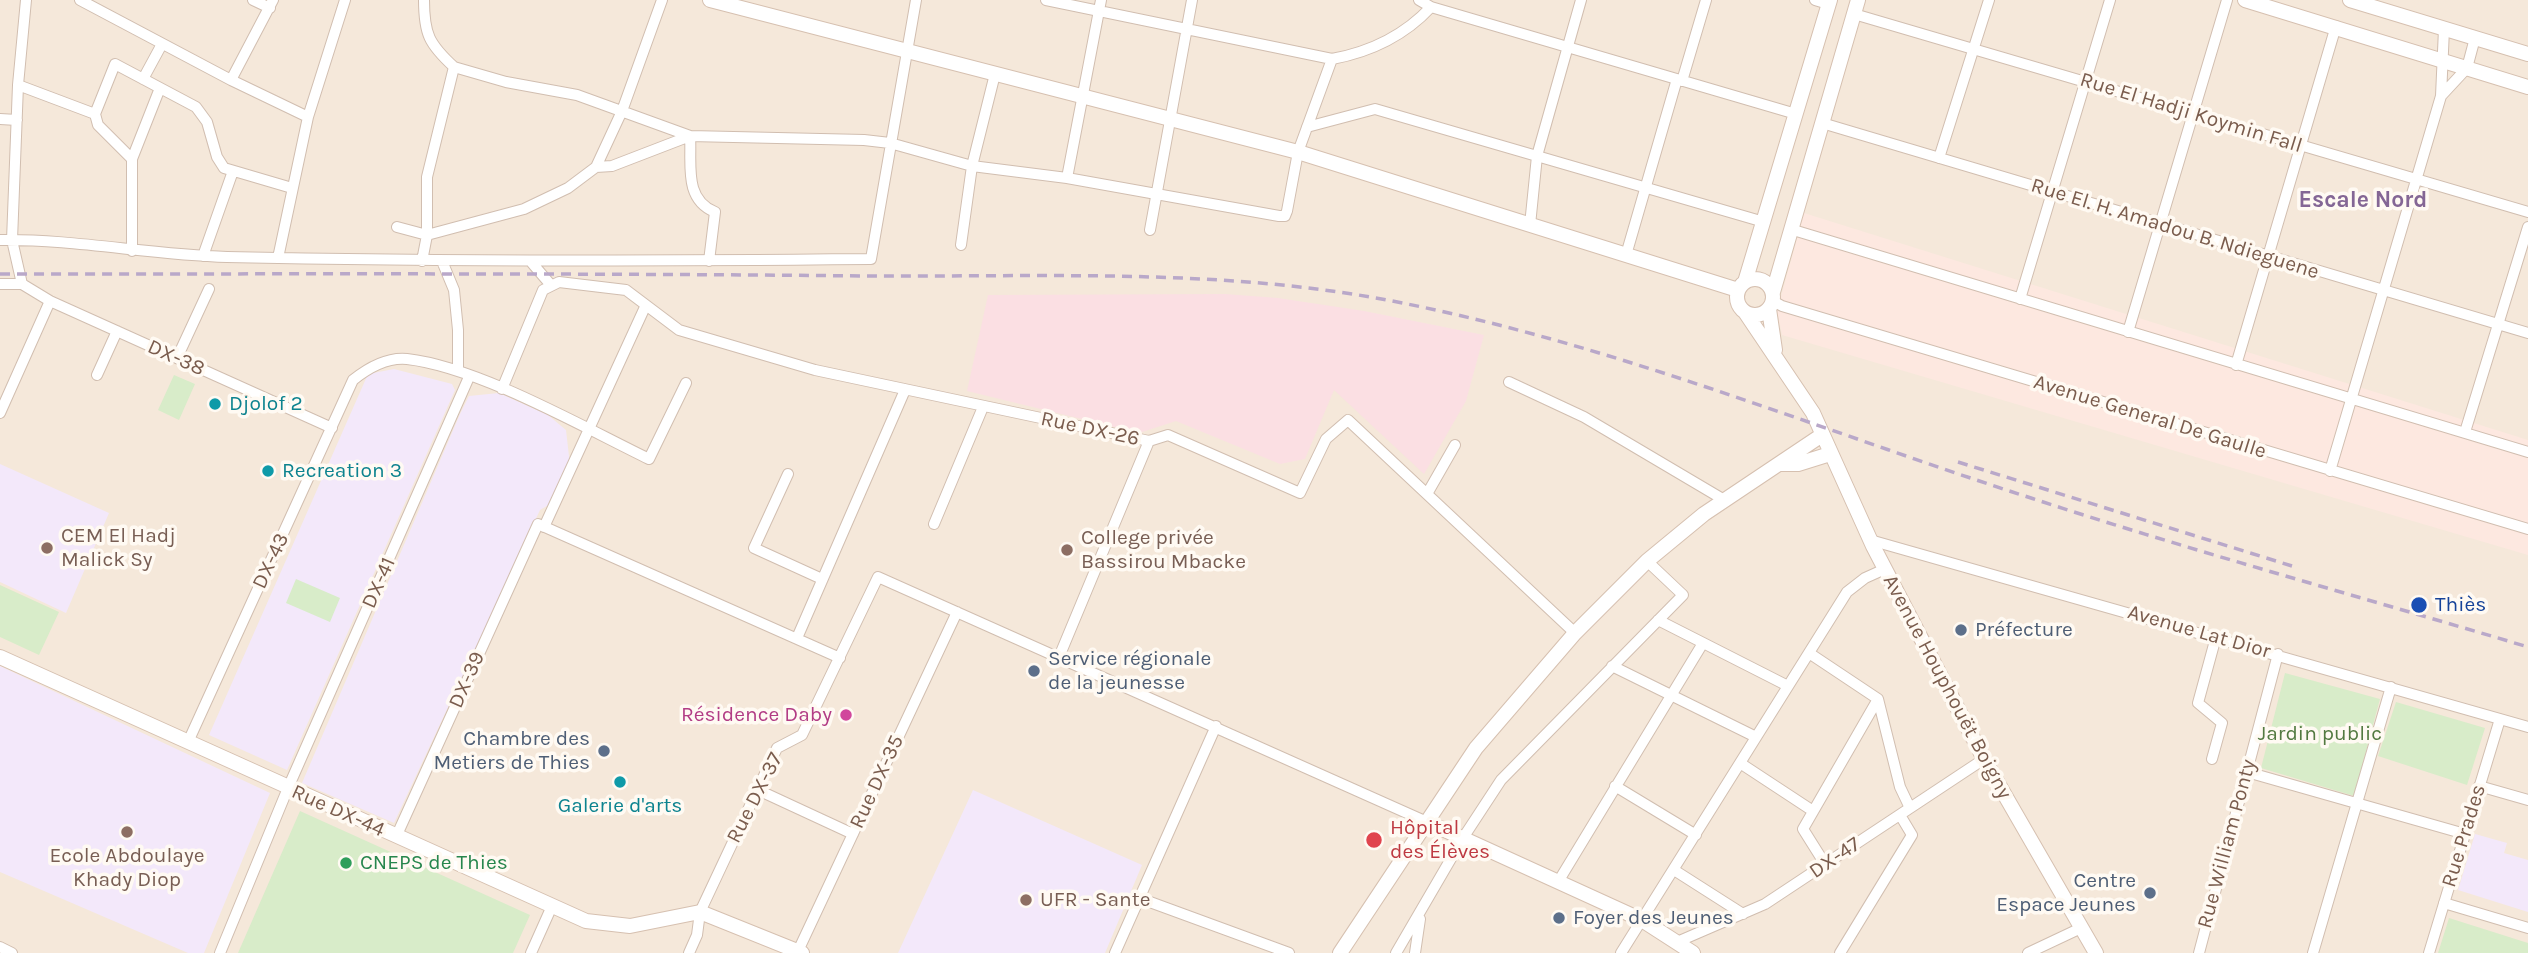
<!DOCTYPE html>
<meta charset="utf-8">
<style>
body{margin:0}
canvas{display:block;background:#fdf6ec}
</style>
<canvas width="2528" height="953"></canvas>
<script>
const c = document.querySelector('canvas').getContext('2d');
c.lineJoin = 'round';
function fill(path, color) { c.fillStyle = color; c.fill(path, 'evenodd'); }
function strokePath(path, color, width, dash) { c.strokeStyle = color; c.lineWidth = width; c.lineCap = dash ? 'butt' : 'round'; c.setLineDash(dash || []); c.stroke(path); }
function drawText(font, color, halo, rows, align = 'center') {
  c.font = font + ' Karla,sans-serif'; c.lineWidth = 7; c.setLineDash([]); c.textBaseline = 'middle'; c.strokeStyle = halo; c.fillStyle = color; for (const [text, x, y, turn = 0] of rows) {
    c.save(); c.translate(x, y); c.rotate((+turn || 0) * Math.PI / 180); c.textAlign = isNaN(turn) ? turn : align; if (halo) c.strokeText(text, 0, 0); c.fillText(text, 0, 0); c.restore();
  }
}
const residential = new Path2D(`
 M 0,0 L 2528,0 L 2528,953 L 0,953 Z`);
const commercial = new Path2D(`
 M 1804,213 L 2528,440 L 2528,555 L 1782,335 L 1777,311 Z`);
const education = new Path2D(`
 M 394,369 L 452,384 L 455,390 L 287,770 L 209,735 L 368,374 Z
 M 499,393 L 548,415 L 566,430 L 570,465 L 552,503 L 540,510 L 394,823 L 302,783 L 460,414 L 469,396 Z
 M 0,464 L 109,513 L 66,613 L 0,582 Z
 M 0,666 L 270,793 L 204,953 L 188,953 L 0,872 Z
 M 973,790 L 1142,865 L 1105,953 L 898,953 Z
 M 2475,834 L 2507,843 L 2504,853 L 2528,860 L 2528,912 L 2458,890 Z`);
const medical = new Path2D(`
 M 1225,294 L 1278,298 L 1364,311 L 1484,335 L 1466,401 L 1424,474 L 1334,390 L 1305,459 L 1280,464 L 1176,421 L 1139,433 L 967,391 L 988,295 Z`);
const green = new Path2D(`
 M 174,375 L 195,384 L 179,420 L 158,410 Z
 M 296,579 L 340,598 L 330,622 L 286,603 Z
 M 0,585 L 59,612 L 39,655 L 0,637 Z
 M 2285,673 L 2380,699 L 2354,796 L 2261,768 Z
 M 2396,702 L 2485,728 L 2467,785 L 2378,756 Z
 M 300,811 L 530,915 L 513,953 L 238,953 Z
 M 2449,918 L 2528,943 L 2528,953 L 2438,953 Z`);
const street = new Path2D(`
 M 80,0 L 231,80 L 308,117
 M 253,0 L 270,8
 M 1046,0 L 1332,59 C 1370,52 1404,36 1431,7
 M 1419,0 L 1431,7 L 1796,114
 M 1815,0 L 1828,4
 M 1854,14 L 2528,212
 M 454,67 L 506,82 L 577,95 L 690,136 L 864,140 L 890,143 L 972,166 L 1067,178 L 1279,216 L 1285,216 L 1287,211 L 1298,152 L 1332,59
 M 143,79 L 162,44
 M 231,80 L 273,0
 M 1682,81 L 1706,0
 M 18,85 L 95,114
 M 2441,96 L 2467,68 L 2475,38
 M 0,119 L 17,120
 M 1822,123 L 2528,333
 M 1307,127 L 1375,109 L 1764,222
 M 690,136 C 692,163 683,199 715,212 L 709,261
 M 1939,158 L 1989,0
 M 132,159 L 160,88
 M 596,167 L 612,166 L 690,136
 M 1067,178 L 1101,0
 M 1530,225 L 1537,156 L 1581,0
 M 397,227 L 427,235 L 427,177 L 454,67 C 429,44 424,34 424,0
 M 1790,229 L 2528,452
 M 1150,230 L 1192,0
 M 0,240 C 75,239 151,255 227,257 C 442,262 656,261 871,259 L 916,0
 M 961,245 L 972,166 L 995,74
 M 132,251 L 132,159 L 98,125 L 95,114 L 115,64 L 196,107 L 207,122 L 217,157 L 224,168 L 292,188
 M 1626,255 L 1677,79
 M 203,256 L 233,171
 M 278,258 L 308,117 L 345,0
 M 422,261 L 427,235 L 524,209 L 568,188 L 596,167 L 622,111 L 662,0
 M 442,261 L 454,290 L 458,330 L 458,371
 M 532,263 L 550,284
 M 0,284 L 22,284
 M 22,284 L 50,301 L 332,428
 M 22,284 L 12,240 L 18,85 L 26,0
 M 2020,299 L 2110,0
 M 1773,301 L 1782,306 L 2528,529
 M 2128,332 L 2227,0
 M 177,358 L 209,289
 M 2236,365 L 2336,26
 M 97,375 L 117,331
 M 1509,382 L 1584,417 L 1726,501
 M 502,389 L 543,290 L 559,282 L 626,290 L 679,330 L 815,370 L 1149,441 L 1168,435 L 1300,493 L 1326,439 L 1348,420 L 1575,633
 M 0,413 L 50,301
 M 2465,432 L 2528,227
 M 2330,471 L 2441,96 L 2444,29
 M 788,474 L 754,548 L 822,579
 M 1427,494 L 1455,445
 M 934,524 L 983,407
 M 544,527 L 645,307
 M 1870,540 L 2528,727
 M 1658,620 L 1788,686
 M 797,638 L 905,390
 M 1809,653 L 1878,699 L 1900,787 L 1910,808
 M 1059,657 L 1149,441
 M 1612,666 L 1756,737
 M 188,742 L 353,380 C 368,368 387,357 407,359 C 478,367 583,427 649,459 L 686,383
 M 2212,759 L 2222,723 L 2198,703 L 2216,637
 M 1740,763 L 1813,811
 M 2247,772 L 2465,834
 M 1615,786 L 1696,835
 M 2479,786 L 2528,800
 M 758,790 L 853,834
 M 396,837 L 538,524 L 840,658
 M 1825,864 L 1803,829 L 1878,699
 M 1674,870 L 1743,914
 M 1558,882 L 1703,643
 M 1139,898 L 1289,953
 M 2444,903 L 2528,928
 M 1677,942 L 1765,904 L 1984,759
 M 0,947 L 12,953
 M 798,951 L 957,612
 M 220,953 L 288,788 L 469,377
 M 531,953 L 552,906
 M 689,953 L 697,935 L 700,912 L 777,748 L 802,735 L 878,577 L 1427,822
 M 1115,953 L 1216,726
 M 1396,953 L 1463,838 L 1501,780 L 1683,595 L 1647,561
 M 1415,953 L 1420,919
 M 1621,953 L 1847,592 L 1865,578 L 1885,569
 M 1840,953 L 1912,835 L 1900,815
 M 2028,953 L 2081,928
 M 2199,953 L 2278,654
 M 2313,953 L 2391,687
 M 2429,953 L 2500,719`);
const secondary = new Path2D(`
 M 710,0 L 1298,152 L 1738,290
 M 2245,0 L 2528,87
 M 2350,0 L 2528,54
 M1737 297a18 18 0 1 1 36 0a18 18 0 1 1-36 0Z
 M 1745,282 L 1830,0
 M 1773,292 L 1858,0
 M 1769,309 L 1775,350
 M 1745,312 L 1813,413 L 1873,546 L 1984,759 L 2096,953
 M 1782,464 L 1798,464 L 1830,454
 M 0,657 L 586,921 L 630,926 L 700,912 L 802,953
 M 1427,822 L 1642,920 L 1693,953
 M 1340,953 L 1476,748 L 1575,633 L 1647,561 L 1704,514 L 1822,435`);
const rail = new Path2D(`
 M 0,274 C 290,274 579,273 869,276 C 1041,277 1217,268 1387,300 C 1608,342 1817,429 2031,498 C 2195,552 2362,597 2528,647
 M 1958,462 L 2292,566`);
const markers = [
 [215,404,7,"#0f9aa8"],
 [268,471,7,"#0f9aa8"],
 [47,548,7,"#8d6e63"],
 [1067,550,7,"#8d6e63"],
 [2419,605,9,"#1a4fb4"],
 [1961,630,7,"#5c6f8a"],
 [1034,671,7,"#5c6f8a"],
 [846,715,7,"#d1479c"],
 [604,751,7,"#5c6f8a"],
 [620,782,7,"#0f9aa8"],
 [127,832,7,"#8d6e63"],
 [1374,840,9,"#e0444e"],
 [346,863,7,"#2e9e5b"],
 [2150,893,7,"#5c6f8a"],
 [1026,900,7,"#8d6e63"],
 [1559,918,7,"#5c6f8a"]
];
const streetNames = [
 ["Rue El Hadji Koymin Fall",2191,113,17],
 ["Rue El. H. Amadou B. Ndieguene",2175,229,17],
 ["DX-38",176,358,24],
 ["Avenue General De Gaulle",2150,417,17],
 ["Rue DX-26",1090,429,12],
 ["DX-43",271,561,-65],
 ["DX-41",379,583,-66],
 ["Avenue Lat Dior",2199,632,16],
 ["DX-39",467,680,-66],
 ["Avenue Houphouët Boigny",1947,687,62],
 ["Rue DX-35",877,782,-65],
 ["Rue DX-37",755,798,-63],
 ["Rue DX-44",338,811,24],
 ["Rue Prades",2464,836,-73],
 ["Rue William Ponty",2227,844,-75],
 ["DX-47",1835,858,-34]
];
const cultureNames = [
 ["Djolof 2",229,404],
 ["Recreation 3",282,471],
 ["Galerie d'arts",620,806,"center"]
];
const educationNames = [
 ["CEM El Hadj",61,536],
 ["Malick Sy",61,560],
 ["College privée",1081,538],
 ["Bassirou Mbacke",1081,562],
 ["Ecole Abdoulaye",127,856,"center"],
 ["Khady Diop",127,880,"center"],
 ["UFR - Sante",1040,900]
];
const transitNames = [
 ["Thiès",2435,605]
];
const serviceNames = [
 ["Préfecture",1975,630],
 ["Service régionale",1048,659],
 ["de la jeunesse",1048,683],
 ["Chambre des",590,739,"right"],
 ["Metiers de Thies",590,763,"right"],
 ["Centre",2136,881,"right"],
 ["Espace Jeunes",2136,905,"right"],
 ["Foyer des Jeunes",1573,918]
];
const hotelNames = [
 ["Résidence Daby",832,715]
];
const parkNames = [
 ["Jardin public",2320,734]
];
const healthNames = [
 ["Hôpital",1390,828],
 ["des Élèves",1390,852]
];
const leisureNames = [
 ["CNEPS de Thies",360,863]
];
const neighbourhoodNames = [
 ["Escale Nord",2363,200]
];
fill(residential, '#f5e8da');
fill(commercial, '#fde8e0');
fill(education, '#f3e8fa');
fill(medical, '#fbdfe3');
fill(green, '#d8ecc9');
strokePath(street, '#d1beb0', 12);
strokePath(secondary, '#d6c0b0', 16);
strokePath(street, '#fff', 10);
strokePath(secondary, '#fff', 14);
strokePath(rail, '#b9a8c9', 3.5, [10, 7]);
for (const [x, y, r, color] of markers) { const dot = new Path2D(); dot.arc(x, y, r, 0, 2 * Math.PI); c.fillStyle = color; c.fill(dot); strokePath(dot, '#fffaf3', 2.5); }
drawText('21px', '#7a5c4d', '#fffaf3', streetNames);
drawText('21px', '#0d838f', '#fffaf3', cultureNames, 'left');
drawText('21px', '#785e54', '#fffaf3', educationNames, 'left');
drawText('21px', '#164399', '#fffaf3', transitNames, 'left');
drawText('21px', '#4e5e75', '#fffaf3', serviceNames, 'left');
drawText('21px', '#b23c85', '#fffaf3', hotelNames, 'right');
drawText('21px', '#537a41', '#fffaf3', parkNames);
drawText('21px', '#be3a42', '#fffaf3', healthNames, 'left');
drawText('21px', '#27864d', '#fffaf3', leisureNames, 'left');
drawText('bold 23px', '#846695', '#fffaf3', neighbourhoodNames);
</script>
